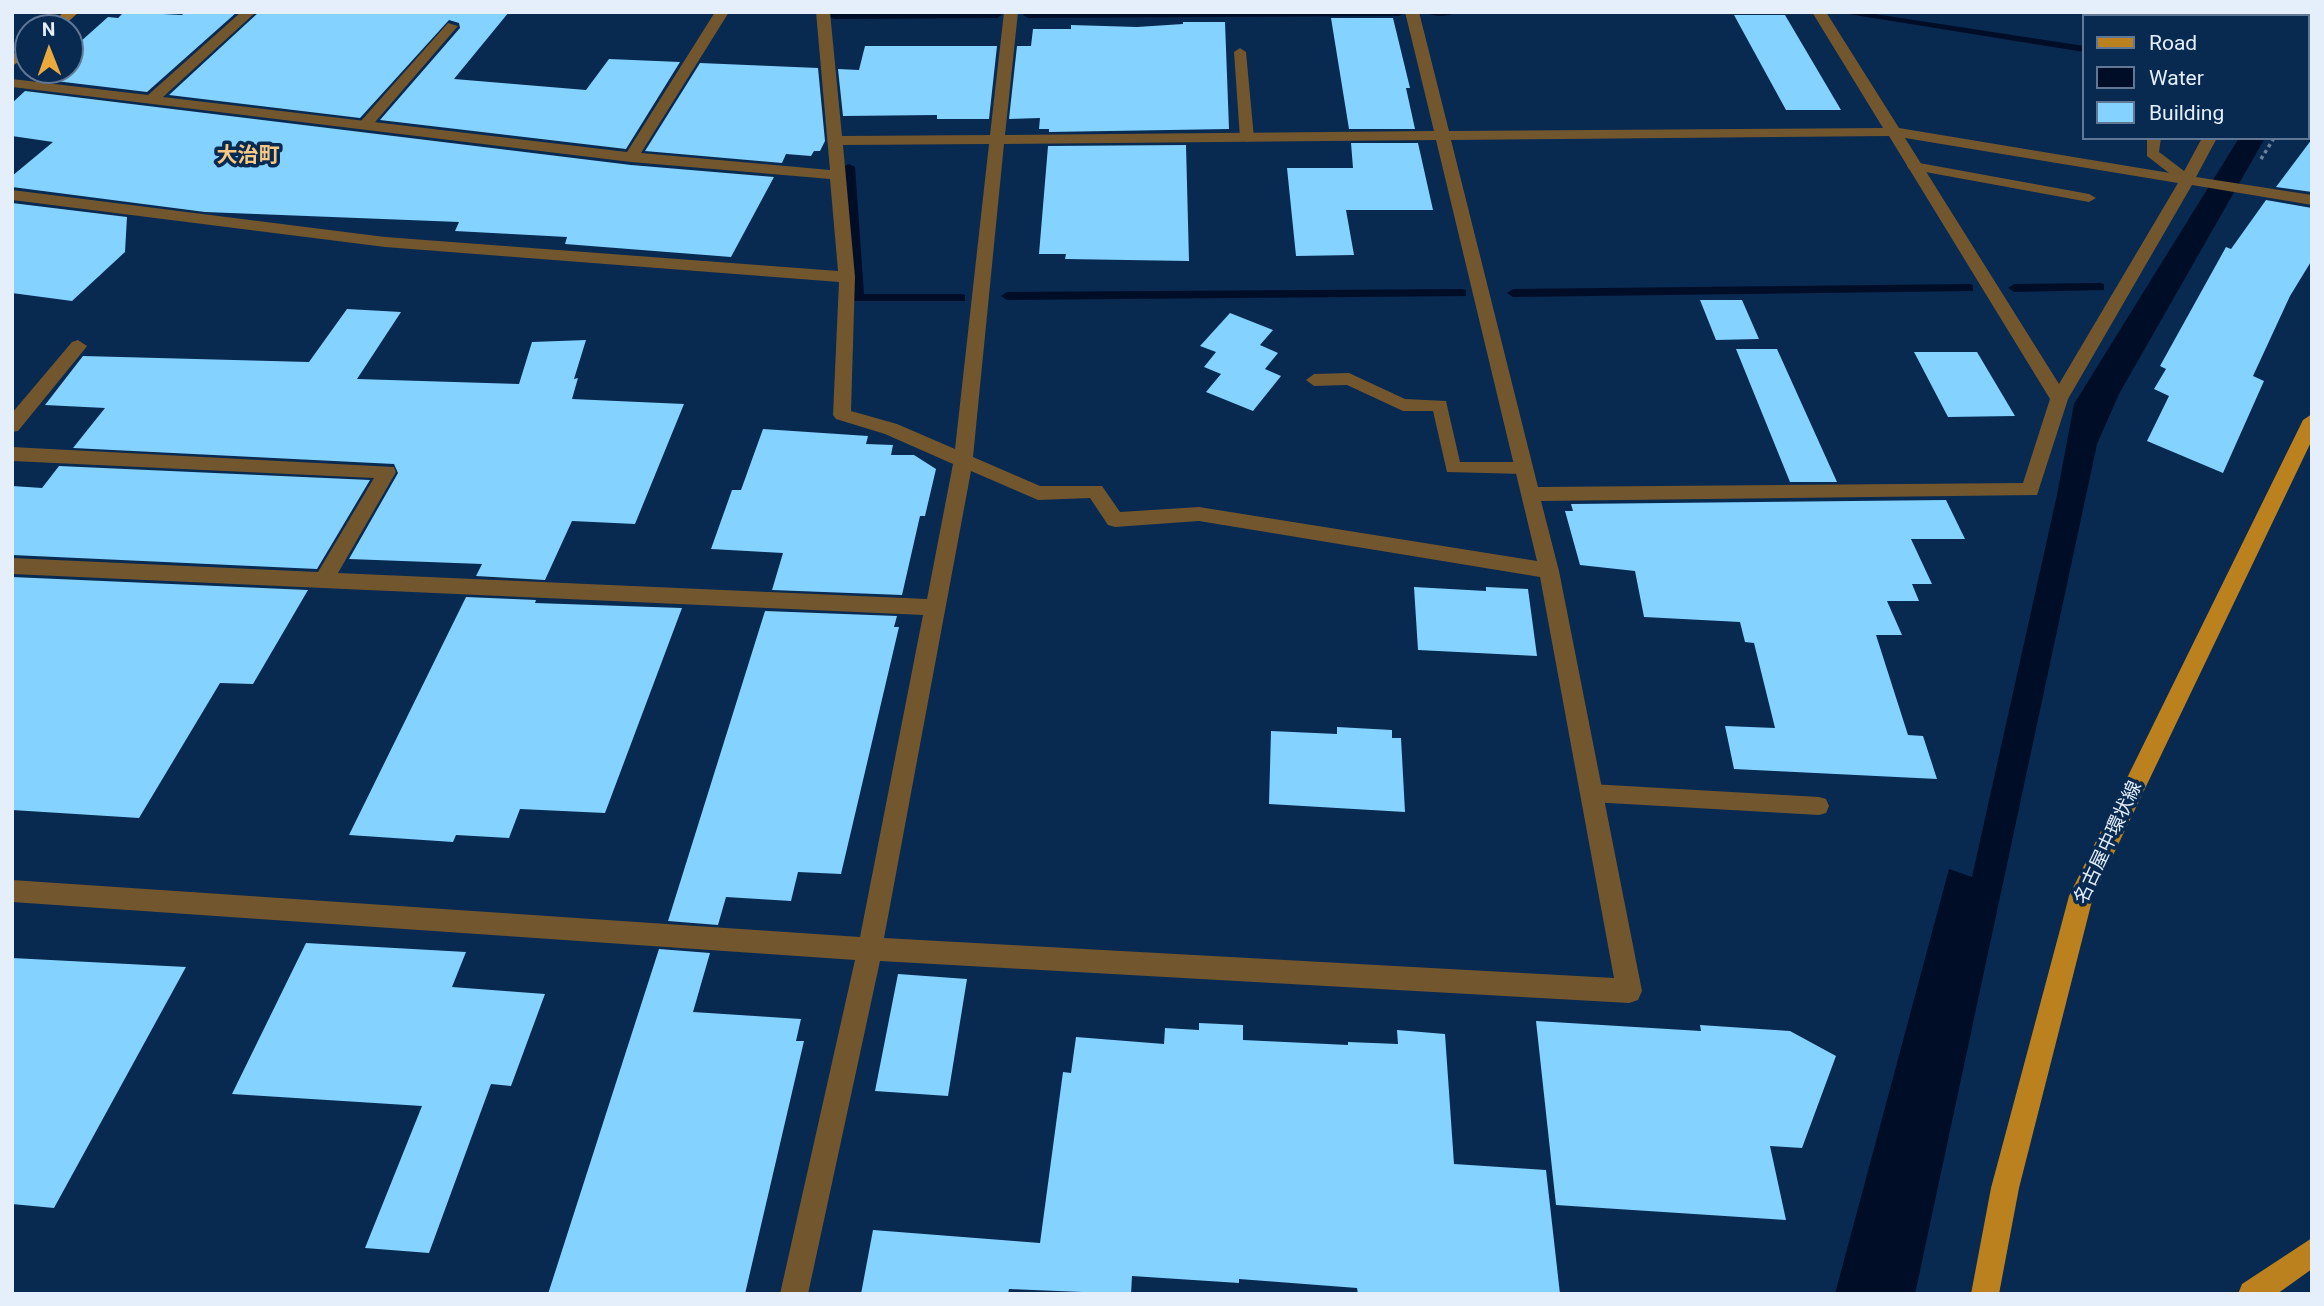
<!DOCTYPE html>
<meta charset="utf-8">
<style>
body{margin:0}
#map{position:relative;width:2324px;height:1306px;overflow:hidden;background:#082950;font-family:Roboto,sans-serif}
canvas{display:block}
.frame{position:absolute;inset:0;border:14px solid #e5effc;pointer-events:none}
.legend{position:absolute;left:2082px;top:14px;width:228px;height:126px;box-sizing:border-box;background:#082950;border:2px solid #607895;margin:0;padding:9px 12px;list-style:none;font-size:21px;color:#e5effc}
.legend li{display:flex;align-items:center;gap:14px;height:35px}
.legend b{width:35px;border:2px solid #607895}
.north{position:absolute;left:14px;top:14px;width:70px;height:70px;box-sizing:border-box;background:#082950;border:2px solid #607895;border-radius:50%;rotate:359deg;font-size:19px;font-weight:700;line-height:28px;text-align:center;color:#e5effc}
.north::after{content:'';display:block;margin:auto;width:24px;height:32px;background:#eca93b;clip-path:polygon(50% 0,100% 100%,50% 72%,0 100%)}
</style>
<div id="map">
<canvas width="2324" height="1306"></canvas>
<div class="frame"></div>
<ul class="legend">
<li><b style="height:9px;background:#ba811e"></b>Road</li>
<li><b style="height:19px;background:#000d27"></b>Water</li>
<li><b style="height:19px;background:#84d2ff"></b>Building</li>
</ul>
<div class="north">N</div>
</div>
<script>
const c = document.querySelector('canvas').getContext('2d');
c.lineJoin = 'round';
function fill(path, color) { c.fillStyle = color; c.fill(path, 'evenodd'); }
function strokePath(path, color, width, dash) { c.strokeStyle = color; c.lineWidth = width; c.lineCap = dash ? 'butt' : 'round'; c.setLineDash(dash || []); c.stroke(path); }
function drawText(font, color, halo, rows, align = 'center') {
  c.font = font + ' Roboto,"Noto Sans JP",sans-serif'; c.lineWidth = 7; c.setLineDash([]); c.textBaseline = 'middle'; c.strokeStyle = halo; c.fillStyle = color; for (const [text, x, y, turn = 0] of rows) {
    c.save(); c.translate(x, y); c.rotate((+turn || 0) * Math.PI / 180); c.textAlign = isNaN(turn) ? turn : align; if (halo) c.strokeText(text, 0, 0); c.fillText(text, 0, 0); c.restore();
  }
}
const water = new Path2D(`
 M 2239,138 L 2265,138 L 2119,394 L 2097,444 L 1915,1294 L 1835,1294 L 1949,869 L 1972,877 L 2057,495 L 2074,404 Z`);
const stream = new Path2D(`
 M 830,12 L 998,12 L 1002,15 L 997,18 L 835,19 L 831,18 Z
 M 1027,12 L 1404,12 L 1404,13 L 1399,16 L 1028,18 L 1023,15 Z
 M 1425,12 L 1457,12 C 1450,17 1432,17 1425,12 Z
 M 1836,12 L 1862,12 L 2084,46 L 2084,52 Z
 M 849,164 L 855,167 L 864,294 L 961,294 L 965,295 L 965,301 L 854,301 L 843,167 Z
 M 2100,283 L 2104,284 L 2104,290 L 2014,292 L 2008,288 L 2014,284 Z
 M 1969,284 L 1973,285 L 1973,291 L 1513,297 L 1507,293 L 1513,289 Z
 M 1462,289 L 1466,290 L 1466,296 L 1007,300 L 1001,296 L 1007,292 Z`);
const building = new Path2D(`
 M 124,12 L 182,15 L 185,12 L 237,12 L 147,92 L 39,79 L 49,70 L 70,70 L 70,51 L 108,17 L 118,18 Z
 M 259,12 L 509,12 L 454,79 L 586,90 L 609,59 L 680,62 L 626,149 L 380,120 L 460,28 L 459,23 L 449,20 L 360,118 L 169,95 Z
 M 1734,15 L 1785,15 L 1841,110 L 1786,110 Z
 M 1331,18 L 1393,18 L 1410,88 L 1406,88 L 1415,129 L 1349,129 Z
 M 1183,22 L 1225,22 L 1229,129 L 1049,132 L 1049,129 L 1039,129 L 1040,118 L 1009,119 L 1017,46 L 1031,46 L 1033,29 L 1071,29 L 1071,25 L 1137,27 L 1183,24 Z
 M 865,46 L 997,46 L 989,119 L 937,119 L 937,115 L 843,116 L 838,69 L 859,70 Z
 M 700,63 L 818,68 L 825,141 L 820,151 L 814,151 L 811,156 L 786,154 L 782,163 L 645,151 Z
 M 25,91 L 631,165 L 774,177 L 731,257 L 565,244 L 567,237 L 455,231 L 459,222 L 205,212 L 12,187 L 12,176 L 53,142 L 12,136 L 12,103 Z
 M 2312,139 L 2312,192 L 2276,187 Z
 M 1351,143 L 1418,143 L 1433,210 L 1346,210 L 1354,255 L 1296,256 L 1287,168 L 1353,168 Z
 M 1186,145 L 1189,261 L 1065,259 L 1066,254 L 1039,254 L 1048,146 Z
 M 2266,200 L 2312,208 L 2312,260 L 2290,296 L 2253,376 L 2264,381 L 2223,473 L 2147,441 L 2169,396 L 2154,389 L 2166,369 L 2160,366 L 2226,247 L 2231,249 Z
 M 12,203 L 127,217 L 125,252 L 72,301 L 12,293 Z
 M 1700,300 L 1742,300 L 1759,339 L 1716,340 Z
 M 347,309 L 401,312 L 357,379 L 519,384 L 532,342 L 586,340 L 574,379 L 578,378 L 572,399 L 684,404 L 635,524 L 572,521 L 545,580 L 476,576 L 482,564 L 349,559 L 398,473 L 394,464 L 73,448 L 105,408 L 45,405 L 83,356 L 309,362 Z
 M 1230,313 L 1273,330 L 1260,345 L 1278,353 L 1265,369 L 1281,376 L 1253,411 L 1206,392 L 1221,374 L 1204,367 L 1216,352 L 1200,346 Z
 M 1736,349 L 1777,349 L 1837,482 L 1790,482 Z
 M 1914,352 L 1977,352 L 2015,416 L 1948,417 Z
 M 763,429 L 868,436 L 866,444 L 893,445 L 891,455 L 914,455 L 936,469 L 925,516 L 920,516 L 902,595 L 772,590 L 783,553 L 711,549 L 732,490 L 741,490 Z
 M 59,466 L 370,480 L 317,569 L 12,555 L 12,486 L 42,488 Z
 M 1946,500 L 1965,539 L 1911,539 L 1932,584 L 1912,584 L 1919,601 L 1887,601 L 1902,635 L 1876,635 L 1908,735 L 1923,736 L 1937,779 L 1734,769 L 1725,726 L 1775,728 L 1754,643 L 1745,642 L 1740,622 L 1644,617 L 1635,571 L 1580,565 L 1565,511 L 1573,511 L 1571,504 Z
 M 12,577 L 308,590 L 253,684 L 220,683 L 139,818 L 12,810 Z
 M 1414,587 L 1486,591 L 1486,587 L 1528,589 L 1537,656 L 1418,650 Z
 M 466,597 L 536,600 L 535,603 L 682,608 L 605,813 L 520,809 L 509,838 L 456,835 L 453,842 L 349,835 Z
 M 765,611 L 897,616 L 894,627 L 899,627 L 841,874 L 798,872 L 791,901 L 726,897 L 718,925 L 668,921 Z
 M 1337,727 L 1392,730 L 1392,738 L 1401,738 L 1405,812 L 1269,804 L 1271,731 L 1337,734 Z
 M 306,943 L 466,952 L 452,987 L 545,994 L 511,1086 L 491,1084 L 429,1253 L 365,1248 L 422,1106 L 232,1094 Z
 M 659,949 L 710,953 L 693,1012 L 801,1019 L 796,1041 L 804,1041 L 745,1294 L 548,1294 Z
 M 12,958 L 186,967 L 54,1208 L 12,1204 Z
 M 898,974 L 967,979 L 948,1096 L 875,1091 Z
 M 1536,1021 L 1701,1031 L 1700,1025 L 1790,1031 L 1836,1056 L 1802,1148 L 1770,1146 L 1786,1220 L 1556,1205 Z
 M 1199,1023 L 1243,1025 L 1243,1040 L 1348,1045 L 1348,1042 L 1398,1044 L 1397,1030 L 1445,1034 L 1454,1164 L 1546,1170 L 1560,1294 L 1358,1294 L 1357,1288 L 1239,1279 L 1239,1283 L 1132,1276 L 1131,1294 L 1009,1289 L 1008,1294 L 861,1294 L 873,1230 L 1040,1243 L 1063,1072 L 1071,1073 L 1076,1037 L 1164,1044 L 1165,1028 L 1199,1030 Z`);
const path = new Path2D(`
 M 2308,81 L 2312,75
 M 2261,159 L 2274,138`);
const lane = new Path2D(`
 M 448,23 L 458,26 L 370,128 L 360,128 L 360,122 Z
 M 1240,48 L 1246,52 L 1254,138 L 1247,142 L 1240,138 L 1234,52 Z
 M 2147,138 L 2161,138 L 2159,152 L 2192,177 L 2192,183 L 2182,183 L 2147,156 Z
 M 1914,162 L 2089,194 L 2096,198 L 2089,202 L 1909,169 L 1907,166 Z
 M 1349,373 L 1405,399 L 1446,401 L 1460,462 L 1524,462 L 1533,468 L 1524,474 L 1447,472 L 1433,411 L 1403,411 L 1347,385 L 1314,386 L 1306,380 L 1314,374 Z
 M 1591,784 L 1819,797 L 1826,799 L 1829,806 L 1826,813 L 1819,815 L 1591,802 L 1584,799 L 1581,793 L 1584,787 Z`);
const street = new Path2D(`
 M 241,12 L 256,12 L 163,97 L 627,152 L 715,12 L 729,12 L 641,153 L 830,170 L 816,12 L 830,12 L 842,136 L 990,135 L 1004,12 L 1018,12 L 1005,135 L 1434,131 L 1405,12 L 1419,12 L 1449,131 L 1883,128 L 1812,12 L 1826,12 L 1899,128 L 2182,175 L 2202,138 L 2217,138 L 2196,177 L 2312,195 L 2312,205 L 2192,185 L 2068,399 L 2037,495 L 1541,501 L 1559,571 L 1642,991 L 1638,1000 L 1629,1003 L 880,961 L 808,1294 L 780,1294 L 855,960 L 12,902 L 12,880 L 860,937 L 923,615 L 12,574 L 12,558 L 318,572 L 374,478 L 12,461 L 12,447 L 394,467 L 396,472 L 338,573 L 927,599 L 953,464 L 885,434 L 836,419 L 833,415 L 839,282 L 385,247 L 12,200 L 12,190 L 385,237 L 838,271 L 830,179 L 631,162 L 12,87 L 12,79 L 148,95 ZM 1889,136 L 2050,399 L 2023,483 L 1538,487 L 1451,140 ZM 1905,138 L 2178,183 L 2059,384 ZM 1436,140 L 1537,561 L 1199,507 L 1120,512 L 1102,486 L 1040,486 L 973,457 L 1004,144 ZM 989,144 L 955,449 L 897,424 L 851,411 L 855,277 L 843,145 ZM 971,471 L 1038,500 L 1090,498 L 1108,525 L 1115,527 L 1199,521 L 1540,577 L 1614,978 L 884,938 Z
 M 2175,12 L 2189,12 L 2190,16 L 2176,16 Z
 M 2284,12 L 2298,12 L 2296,16 L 2282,16 Z
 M 78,340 L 87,346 L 84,350 L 18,431 L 12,432 L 12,413 L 72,342 Z`);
const secondary = new Path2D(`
 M 64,12 L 79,12 L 61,28 L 46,28 Z
 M 28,45 L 28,56 L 12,66 L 12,55 Z`);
const primary = new Path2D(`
 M 2312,414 L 2312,440 L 2093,897 L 2019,1188 L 1999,1294 L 1971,1294 L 1991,1188 L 2069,896 L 2303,420 Z
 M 2312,1238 L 2312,1269 L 2277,1294 L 2238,1294 L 2242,1284 Z`);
const streetNames = [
 ["名古屋中環状線",2109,843,-65]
];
const farDistrictnames = [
 ["大治町",248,157]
];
fill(water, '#000d27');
fill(stream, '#000d27');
fill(building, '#84d2ff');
strokePath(path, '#69809b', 3.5, [3.5, 3.5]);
fill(lane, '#72562e');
fill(street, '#72562e');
fill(secondary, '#9b6f29');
fill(primary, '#ba811e');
drawText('19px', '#e5effc', '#082950', streetNames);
drawText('bold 21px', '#f8c885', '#082950', farDistrictnames);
</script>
